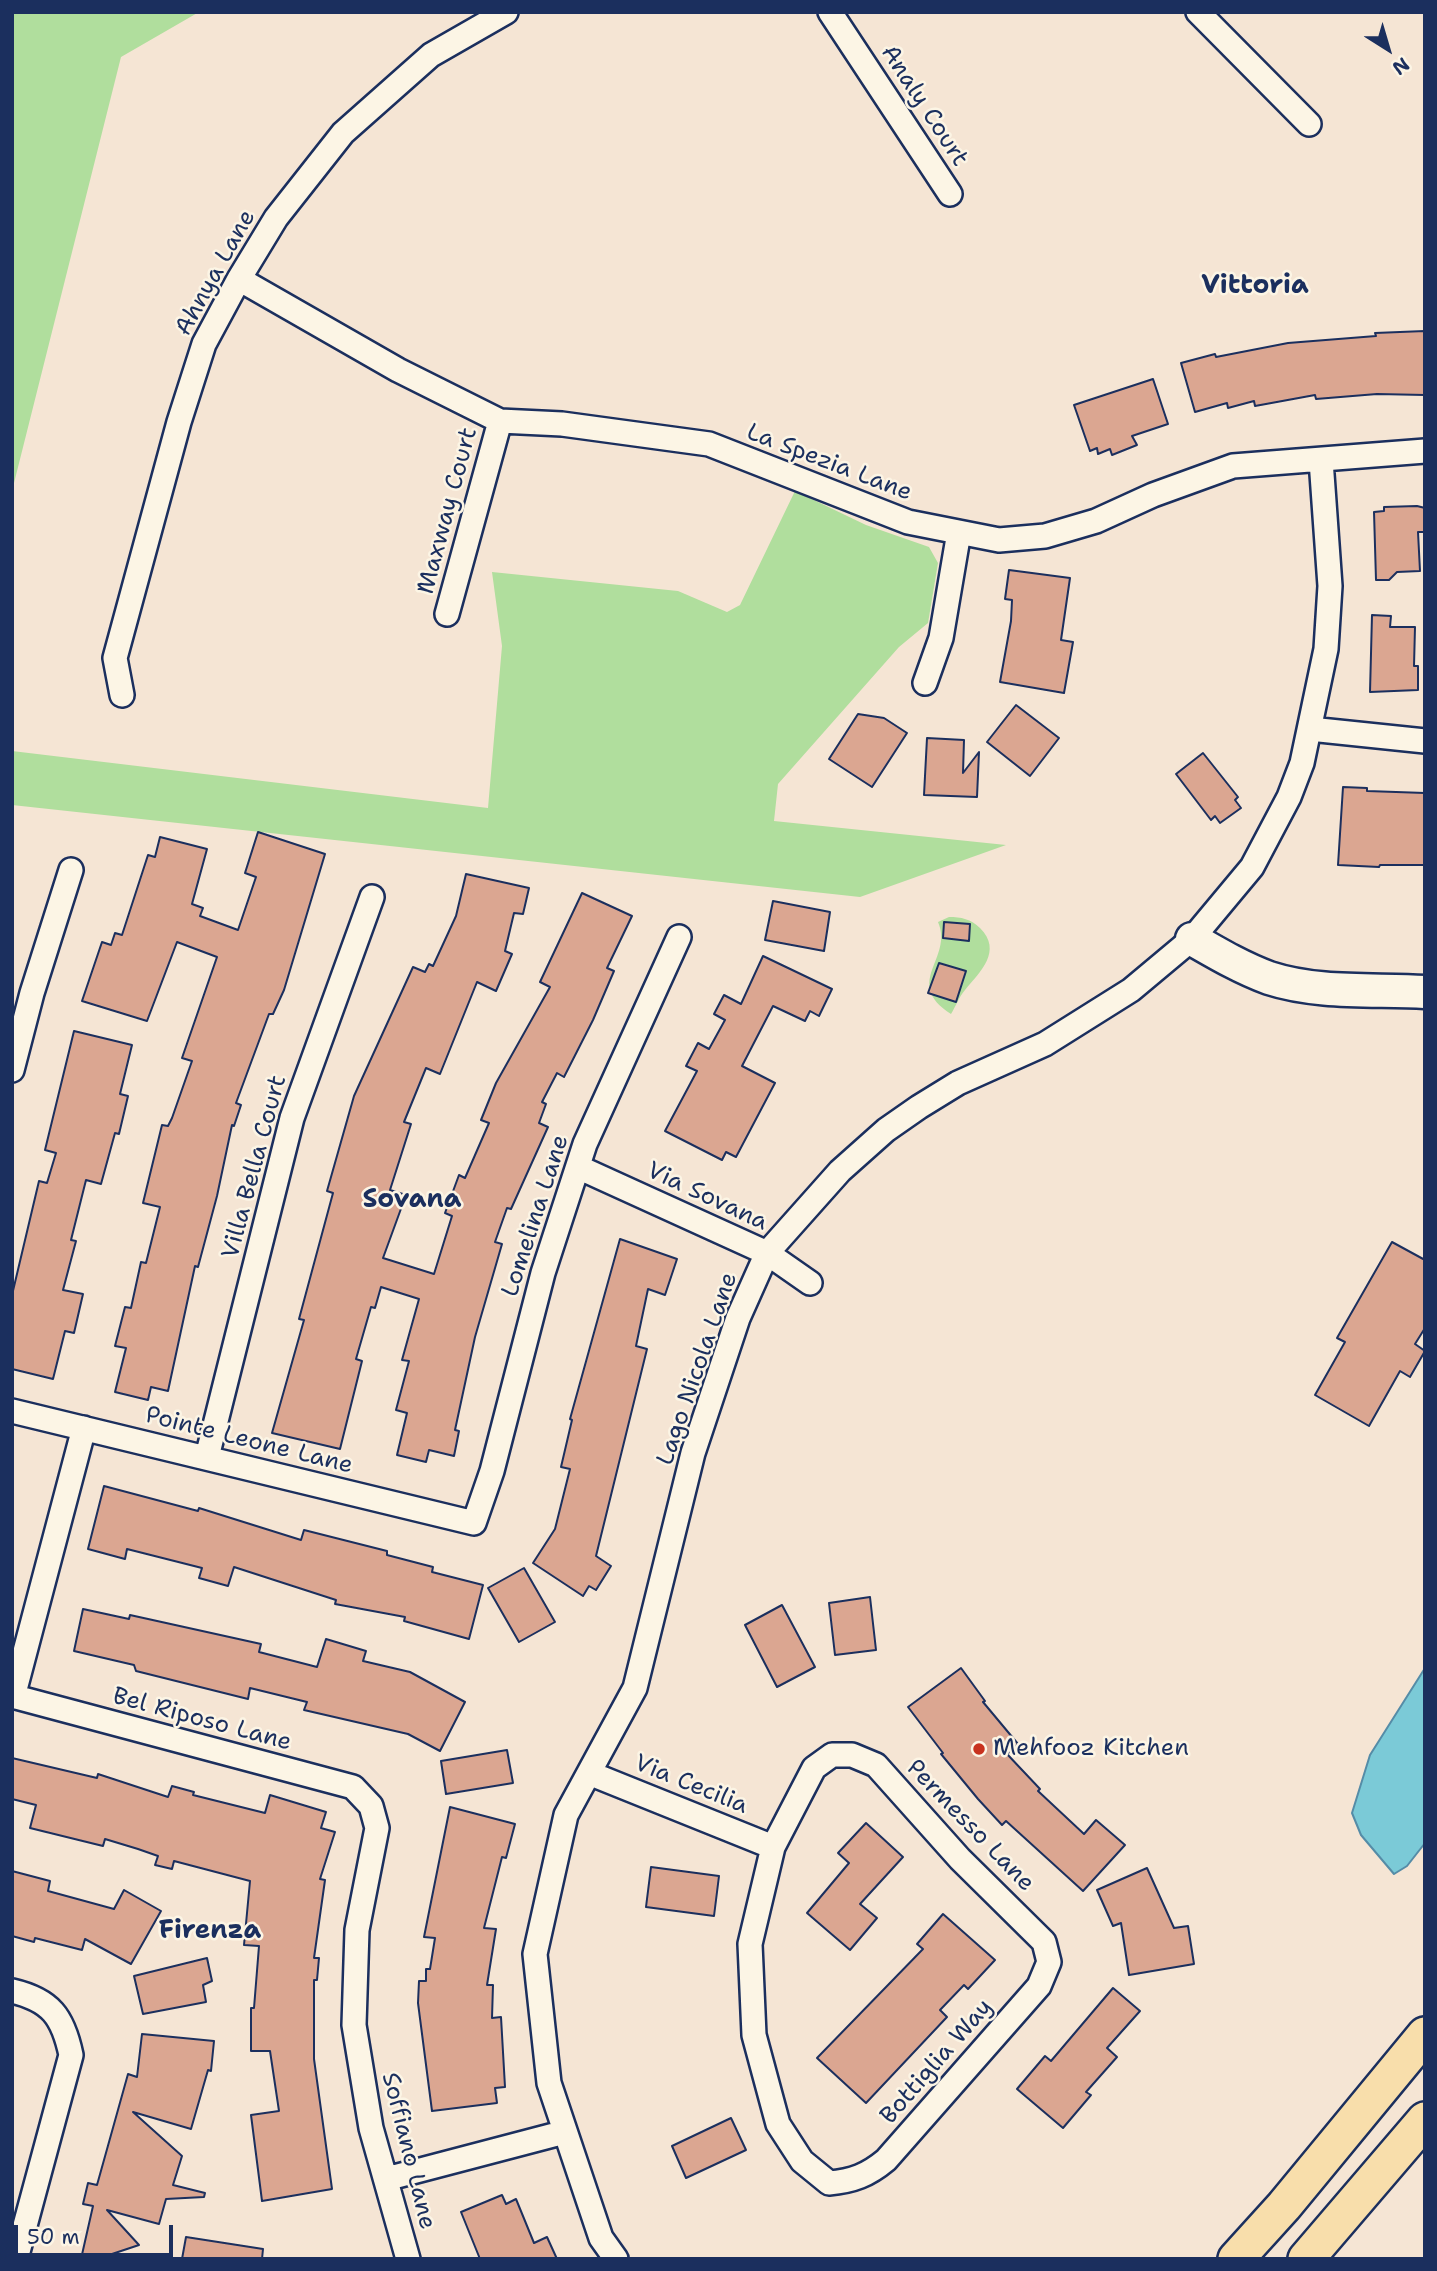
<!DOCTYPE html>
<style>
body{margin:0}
#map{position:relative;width:1437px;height:2271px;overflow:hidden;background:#f5e5d4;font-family:"Shantell Sans",sans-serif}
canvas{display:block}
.frame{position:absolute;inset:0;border:14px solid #1b2f5e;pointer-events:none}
.north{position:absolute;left:1353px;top:14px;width:70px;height:70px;-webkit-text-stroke:5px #fcf5e5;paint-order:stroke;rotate:143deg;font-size:19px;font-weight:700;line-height:28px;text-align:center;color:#1b2f5e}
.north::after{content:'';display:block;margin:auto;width:24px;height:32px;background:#1b2f5e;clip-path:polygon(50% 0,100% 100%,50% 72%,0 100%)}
.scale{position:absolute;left:14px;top:2225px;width:159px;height:32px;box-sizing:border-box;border:4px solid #1b2f5e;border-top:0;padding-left:9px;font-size:21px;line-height:24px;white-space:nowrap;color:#1b2f5e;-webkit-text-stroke:5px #fcf5e5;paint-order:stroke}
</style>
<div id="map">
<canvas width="1437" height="2271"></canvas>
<div class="frame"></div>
<div class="north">N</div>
<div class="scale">50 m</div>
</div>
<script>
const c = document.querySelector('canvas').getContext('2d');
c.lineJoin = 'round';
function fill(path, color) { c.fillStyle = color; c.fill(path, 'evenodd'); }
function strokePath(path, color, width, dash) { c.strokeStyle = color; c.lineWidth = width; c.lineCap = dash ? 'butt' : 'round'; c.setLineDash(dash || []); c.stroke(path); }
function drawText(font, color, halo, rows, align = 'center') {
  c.font = font + ' "Shantell Sans",sans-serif'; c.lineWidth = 5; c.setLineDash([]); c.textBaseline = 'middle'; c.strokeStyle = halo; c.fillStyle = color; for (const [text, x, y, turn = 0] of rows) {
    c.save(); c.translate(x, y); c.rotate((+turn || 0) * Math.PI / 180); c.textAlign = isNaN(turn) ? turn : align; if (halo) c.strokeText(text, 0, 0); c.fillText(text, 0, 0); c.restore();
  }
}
const green = new Path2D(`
 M 12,12 L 199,12 L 121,57 L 12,491 Z
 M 795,491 L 866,525 L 929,547 L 938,563 L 928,623 L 899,647 L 778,784 L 774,821 L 1006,845 L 860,897 L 12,805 L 12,751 L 488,808 L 502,646 L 492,572 L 678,591 L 727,612 L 740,605 Z
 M 949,917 C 961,917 971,919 980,928 C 1003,951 980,972 965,990 C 959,997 956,1006 951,1014 C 902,982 954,959 938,922 Z`);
const water = new Path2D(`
 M 1425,1668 L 1425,1843 L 1407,1866 L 1394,1874 L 1361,1835 L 1352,1813 L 1370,1755 Z`);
const building = new Path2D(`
 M 1425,331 L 1425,395 L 1377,394 L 1316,399 L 1315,395 L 1255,406 L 1254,401 L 1228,408 L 1227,403 L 1195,412 L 1181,363 L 1215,354 L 1216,357 L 1288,343 L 1376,336 L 1375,333 Z
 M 1153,379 L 1168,424 L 1132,436 L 1137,445 L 1112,455 L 1110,449 L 1098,454 L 1097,448 L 1090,451 L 1074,405 Z
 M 1417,506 L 1425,508 L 1425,532 L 1418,532 L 1420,571 L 1397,572 L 1389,580 L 1376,580 L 1374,512 L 1384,511 L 1384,507 Z
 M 1009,570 L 1070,578 L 1061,640 L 1073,642 L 1064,693 L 1000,682 L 1011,621 L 1012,600 L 1005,599 Z
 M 1372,615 L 1391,616 L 1390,627 L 1415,627 L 1414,666 L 1418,666 L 1418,690 L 1370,692 Z
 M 1016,705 L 1059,738 L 1030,776 L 987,742 Z
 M 858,714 L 884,718 L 907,733 L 872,787 L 829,759 Z
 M 927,738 L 964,740 L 963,773 L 979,752 L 977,797 L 924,795 Z
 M 1203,753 L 1238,797 L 1235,800 L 1241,808 L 1220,823 L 1215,816 L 1211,820 L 1176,774 Z
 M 1343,787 L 1367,788 L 1367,791 L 1425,793 L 1425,865 L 1380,865 L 1379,867 L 1338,865 Z
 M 258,832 L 325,854 L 284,990 L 273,1014 L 269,1014 L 236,1103 L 241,1105 L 234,1126 L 232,1125 L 217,1196 L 198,1267 L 195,1266 L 168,1391 L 151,1387 L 148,1400 L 115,1392 L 126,1348 L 115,1346 L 125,1307 L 131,1308 L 141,1262 L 146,1263 L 160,1207 L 143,1203 L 162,1125 L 168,1126 L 172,1118 L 192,1061 L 182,1058 L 217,957 L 177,942 L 147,1021 L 82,1001 L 102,942 L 111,945 L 115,933 L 122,935 L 148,855 L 155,857 L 160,837 L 207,849 L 192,904 L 203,908 L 200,916 L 238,930 L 256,877 L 245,873 Z
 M 466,874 L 529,888 L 523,914 L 514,913 L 505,951 L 512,954 L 496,991 L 477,982 L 440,1074 L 426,1068 L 404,1122 L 411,1124 L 390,1190 L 406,1195 L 383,1258 L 434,1274 L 452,1216 L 445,1213 L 459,1175 L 465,1178 L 489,1123 L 481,1120 L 496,1083 L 550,987 L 540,982 L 582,893 L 632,916 L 607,968 L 614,971 L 593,1020 L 564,1077 L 557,1073 L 542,1102 L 546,1104 L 539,1123 L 548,1127 L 511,1209 L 507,1208 L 495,1242 L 502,1244 L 475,1337 L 455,1430 L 459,1431 L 454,1456 L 429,1450 L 426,1462 L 397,1455 L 407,1413 L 396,1410 L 409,1361 L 402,1360 L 419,1299 L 381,1287 L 375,1308 L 371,1307 L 356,1359 L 362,1361 L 340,1449 L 272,1433 L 304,1320 L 299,1319 L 333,1193 L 327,1191 L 354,1096 L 413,967 L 425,972 L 429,964 L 433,966 L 456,916 Z
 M 773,901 L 830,912 L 824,951 L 765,940 Z
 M 944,922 L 970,924 L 969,941 L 943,938 Z
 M 763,956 L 832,989 L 819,1016 L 810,1011 L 805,1021 L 773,1006 L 742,1066 L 775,1083 L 736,1157 L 726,1152 L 722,1160 L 665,1131 L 697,1071 L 686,1066 L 698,1043 L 709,1049 L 725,1020 L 714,1014 L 724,995 L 741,1004 Z
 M 939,963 L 966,971 L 956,1002 L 928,993 Z
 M 74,1031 L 132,1045 L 120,1094 L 128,1096 L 119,1134 L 115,1133 L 101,1184 L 86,1180 L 71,1240 L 76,1241 L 63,1290 L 83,1294 L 74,1333 L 65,1331 L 53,1379 L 12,1369 L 12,1295 L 39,1181 L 47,1183 L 56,1153 L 45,1150 Z
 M 620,1239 L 677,1259 L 665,1295 L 648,1289 L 636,1346 L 647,1349 L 596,1556 L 611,1566 L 596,1590 L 589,1586 L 583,1596 L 533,1563 L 555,1529 L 570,1469 L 561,1467 L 572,1420 L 570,1419 Z
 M 1392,1242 L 1425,1260 L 1425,1328 L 1415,1344 L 1425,1351 L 1410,1377 L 1400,1371 L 1369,1426 L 1315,1395 L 1345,1342 L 1337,1338 Z
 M 104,1486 L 198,1511 L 199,1508 L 301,1540 L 304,1530 L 387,1551 L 387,1555 L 433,1567 L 432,1572 L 483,1585 L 469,1639 L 404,1621 L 405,1617 L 335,1604 L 336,1600 L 234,1567 L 228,1586 L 199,1578 L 202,1568 L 127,1549 L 125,1559 L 88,1549 Z
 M 524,1568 L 555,1622 L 519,1642 L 488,1588 Z
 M 870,1597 L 876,1650 L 835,1655 L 829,1603 Z
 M 782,1605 L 815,1667 L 777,1687 L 745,1625 Z
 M 83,1609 L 129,1619 L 130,1615 L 261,1644 L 259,1652 L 317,1667 L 326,1639 L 366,1651 L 363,1661 L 410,1672 L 465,1702 L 440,1751 L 408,1734 L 304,1710 L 307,1702 L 250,1688 L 248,1699 L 136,1671 L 134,1665 L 74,1651 Z
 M 961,1668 L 985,1701 L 983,1702 L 1018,1744 L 1007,1754 L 1040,1789 L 1038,1791 L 1084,1834 L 1096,1820 L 1125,1845 L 1083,1891 L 1006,1821 L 1002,1825 L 978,1799 L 941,1754 L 943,1753 L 908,1707 Z
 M 507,1750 L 513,1783 L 446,1794 L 441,1761 Z
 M 12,1758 L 97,1778 L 98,1774 L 168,1797 L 172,1786 L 194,1792 L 193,1795 L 265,1813 L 270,1795 L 326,1812 L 321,1828 L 335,1832 L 320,1879 L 325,1880 L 314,1958 L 319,1958 L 317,1980 L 314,1980 L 314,2059 L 332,2189 L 262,2201 L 251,2115 L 279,2111 L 270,2051 L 251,2051 L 251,2008 L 254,2008 L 259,1946 L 244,1945 L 250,1881 L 174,1861 L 172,1869 L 155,1865 L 158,1856 L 138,1849 L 105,1839 L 103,1846 L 30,1828 L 36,1805 L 12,1799 Z
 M 450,1807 L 515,1824 L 506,1858 L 502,1857 L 484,1928 L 496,1929 L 487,1985 L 493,1985 L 492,2018 L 501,2017 L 505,2087 L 495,2088 L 497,2103 L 432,2111 L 418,2003 L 419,1981 L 426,1981 L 426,1969 L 430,1969 L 435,1938 L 424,1937 Z
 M 866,1823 L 903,1857 L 860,1904 L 877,1918 L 850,1950 L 807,1913 L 849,1863 L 838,1853 Z
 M 651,1867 L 719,1876 L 714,1916 L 646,1907 Z
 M 1147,1868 L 1174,1928 L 1188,1926 L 1194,1964 L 1129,1975 L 1121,1923 L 1113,1926 L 1097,1890 Z
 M 12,1871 L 50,1881 L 48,1891 L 114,1909 L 124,1890 L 161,1911 L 131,1964 L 85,1939 L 82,1950 L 35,1938 L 34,1942 L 12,1936 Z
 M 943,1914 L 995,1960 L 968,1989 L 964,1985 L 940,2010 L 947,2017 L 866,2103 L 817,2058 L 923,1949 L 917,1944 Z
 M 207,1958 L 212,1981 L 203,1985 L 206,2002 L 143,2014 L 134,1976 Z
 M 1113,1988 L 1140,2011 L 1107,2048 L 1117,2057 L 1086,2092 L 1091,2095 L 1063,2128 L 1017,2089 L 1045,2056 L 1051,2061 Z
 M 142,2034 L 214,2041 L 211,2071 L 208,2070 L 191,2129 L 133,2112 L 182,2156 L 173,2185 L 205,2193 L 204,2197 L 166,2199 L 159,2224 L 107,2210 L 139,2245 L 97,2259 L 81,2259 L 93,2206 L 83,2204 L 88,2183 L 97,2185 L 128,2074 L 137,2077 Z
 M 731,2118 L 746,2150 L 686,2178 L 672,2146 Z
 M 502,2195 L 506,2204 L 516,2199 L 534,2243 L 547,2237 L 557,2259 L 480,2259 L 461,2212 Z
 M 186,2237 L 263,2249 L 262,2259 L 182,2259 Z`);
const street = new Path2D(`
 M 830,12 L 950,194
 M 1198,12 L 1309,124
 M 239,279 L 398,370 L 500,421 L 562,424 L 709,444 L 908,522 L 999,540 L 1045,536 L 1096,521 L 1153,495 L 1233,466 L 1425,451
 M 447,614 L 500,421
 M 925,683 L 941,638 L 959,532
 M 122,695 L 115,658 L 179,422 L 204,344 L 239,279 L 276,218 L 343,133 L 431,55 L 506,12
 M 1310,729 L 1425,741
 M 12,1070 L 32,993 L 71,870
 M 578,1167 L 767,1253 L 810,1283
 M 12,1411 L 474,1523 L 492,1471 L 543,1273 L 585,1144 L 679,937
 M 207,1457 L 292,1118 L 372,897
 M 12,1696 L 353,1787 L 371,1806 L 377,1828 L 357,1930 L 354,2025 L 371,2128 L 408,2259
 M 13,1697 L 84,1428
 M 832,1755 L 852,1755 L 876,1765 L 960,1859 L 1044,1942 L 1049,1962 L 1039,1986 L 886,2160 C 868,2175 853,2181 829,2183 L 802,2161 L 778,2124 L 754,2035 L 750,1944 L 773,1847 L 814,1768 Z
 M 589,1773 L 773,1847
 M 12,1991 C 51,2000 63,2017 71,2055 L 16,2259
 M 386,2179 L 565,2132
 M 616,2259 L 601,2238 L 549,2083 L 535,1954 L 566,1815 L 635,1688 L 693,1453 L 738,1318 L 767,1253 L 840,1171 L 886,1130 L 919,1107 L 958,1083 L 1045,1044 L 1131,990 L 1192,939 L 1252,867 L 1289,797 L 1302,763 L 1326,649 L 1330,586 L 1321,460`);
const secondary = new Path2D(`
 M 1192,939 C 1218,954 1242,968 1269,978 C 1318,994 1374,989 1425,992`);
const primary = new Path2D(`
 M 1236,2259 L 1284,2206 L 1425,2035
 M 1306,2259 L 1425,2120`);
const markers = [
 [979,1749,7,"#c8321e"]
];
const streetNames = [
 ["Analy Court",924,106,57],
 ["Ahnya Lane",216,273,-61],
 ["La Spezia Lane",829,463,21],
 ["Maxway Court",448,511,-75],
 ["Villa Bella Court",255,1167,-75],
 ["Via Sovana",707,1197,25],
 ["Lomelina Lane",536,1216,-72],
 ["Lago Nicola Lane",698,1369,-71],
 ["Pointe Leone Lane",249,1441,14],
 ["Bel Riposo Lane",202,1720,15],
 ["Via Cecilia",691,1785,22],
 ["Permesso Lane",970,1826,46],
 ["Bottiglia Way",937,2062,-49],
 ["Soffiano Lane",408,2151,76]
];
const poiNames = [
 ["Mehfooz Kitchen",993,1749]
];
const neighbourhoodNames = [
 ["Vittoria",1255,286],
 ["Sovana",412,1200],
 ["Firenza",210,1931]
];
fill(green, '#b0de9d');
fill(water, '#7bcad7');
strokePath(water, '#558ca7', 2);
fill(building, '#dba691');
strokePath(building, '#1b2f5e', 2);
strokePath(street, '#1b2f5e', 28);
strokePath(secondary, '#1b2f5e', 37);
strokePath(primary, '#1b2f5e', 40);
strokePath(street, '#fcf5e5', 23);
strokePath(secondary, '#fcf5e5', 32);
strokePath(primary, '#f8deab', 35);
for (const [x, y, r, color] of markers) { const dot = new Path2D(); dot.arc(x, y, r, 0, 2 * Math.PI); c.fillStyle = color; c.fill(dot); strokePath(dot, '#fcf5e5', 2.5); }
drawText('24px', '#1b2f5e', '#fcf5e5', streetNames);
drawText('24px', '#1b2f5e', '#fcf5e5', poiNames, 'left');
drawText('bold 26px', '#1b2f5e', '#fcf5e5', neighbourhoodNames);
</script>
